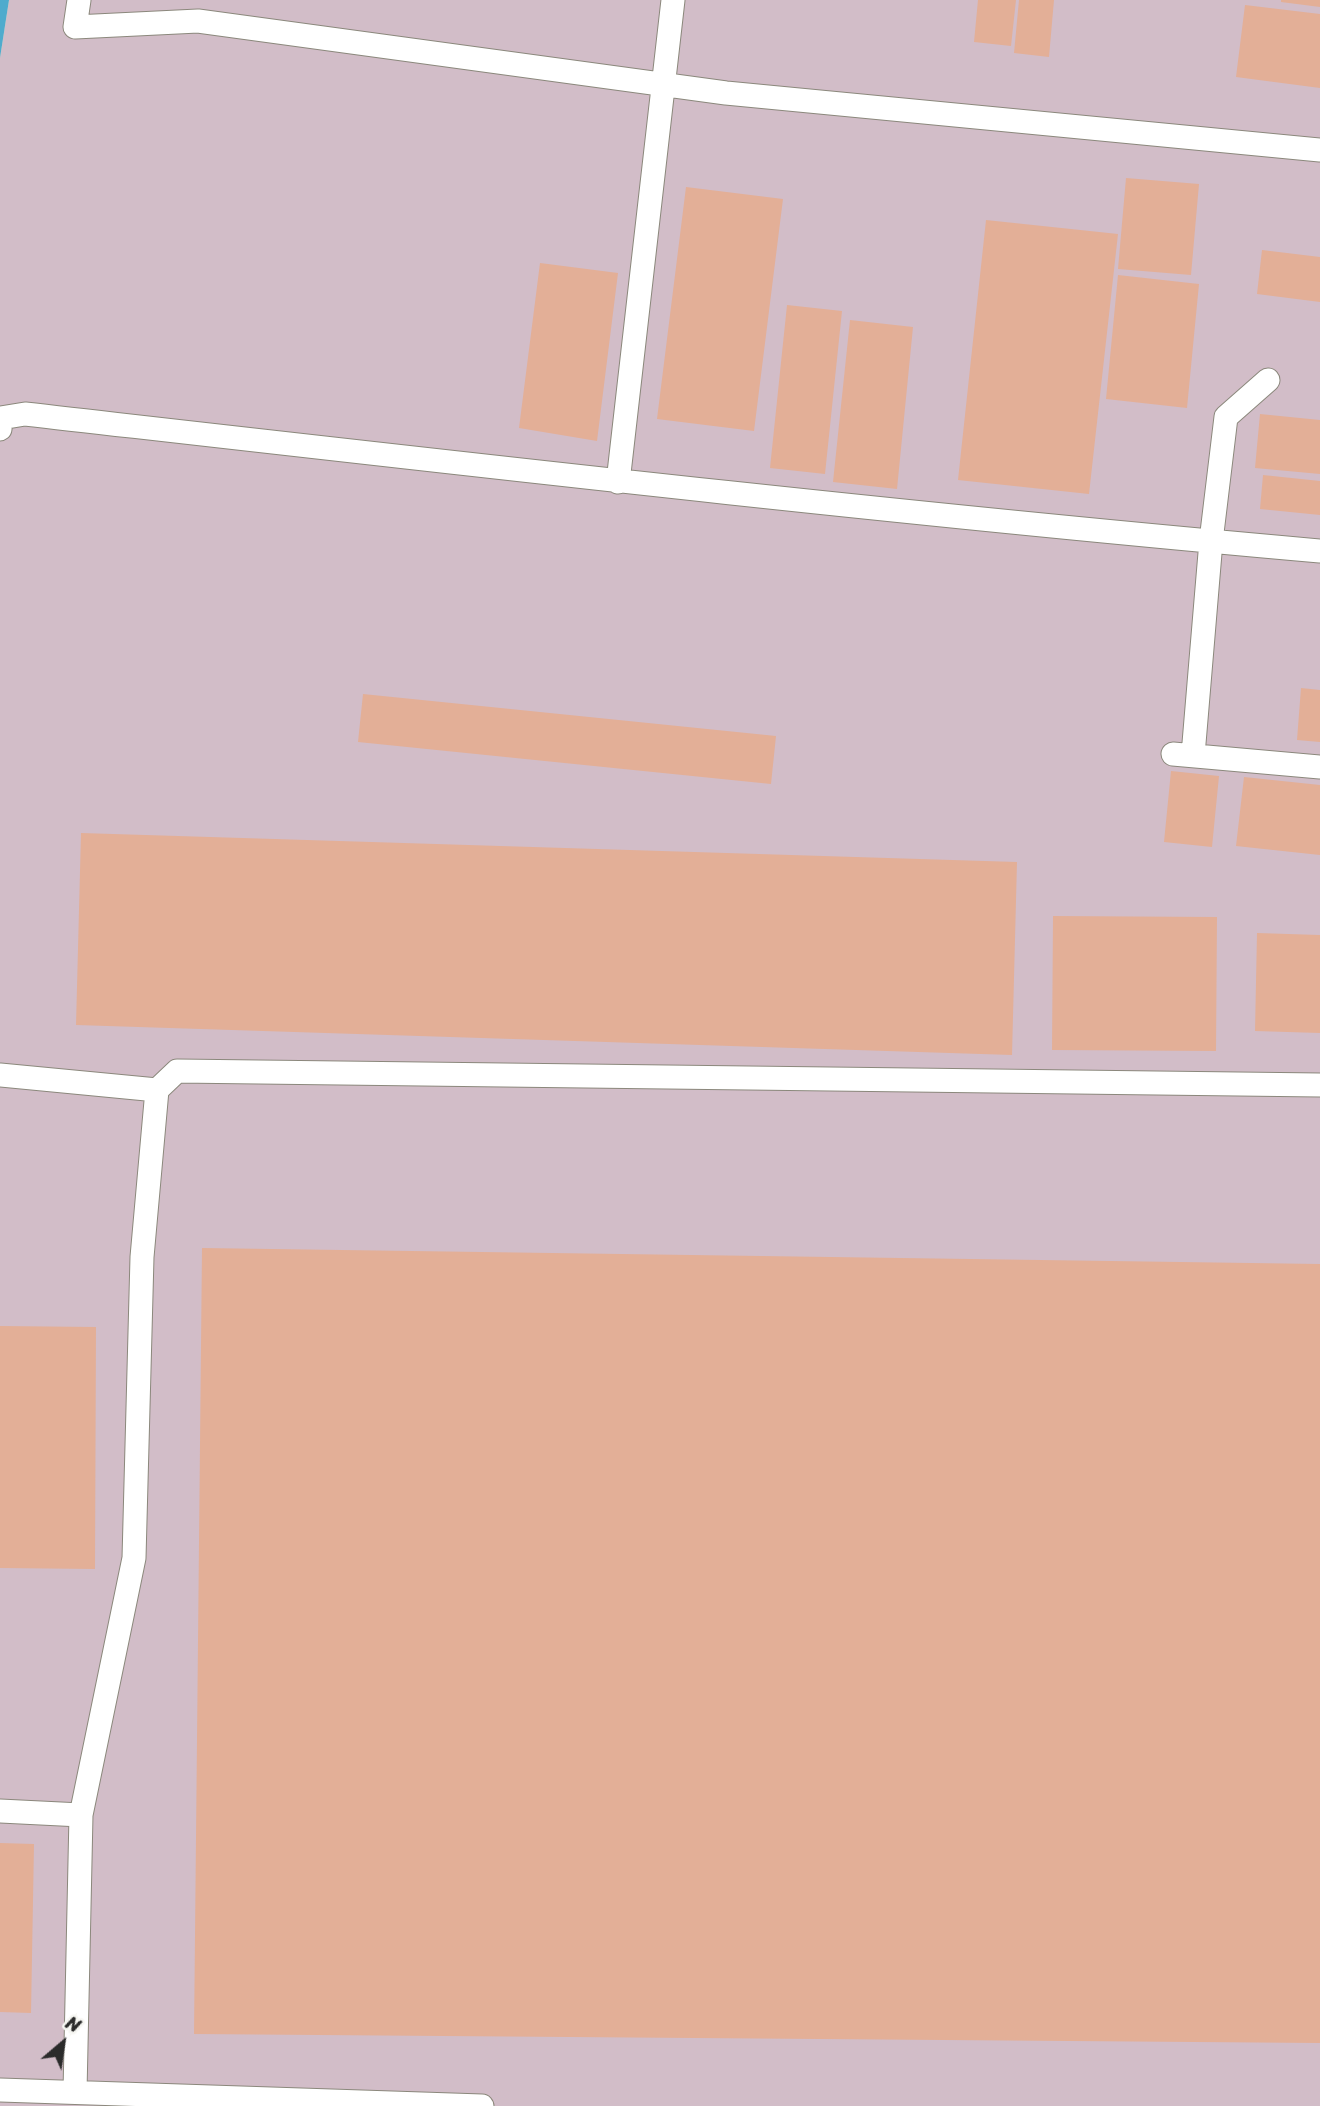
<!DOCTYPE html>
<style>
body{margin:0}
#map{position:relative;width:1320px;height:2106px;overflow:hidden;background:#ebe6cc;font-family:Sriracha,sans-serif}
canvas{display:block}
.north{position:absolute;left:28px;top:2008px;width:70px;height:70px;-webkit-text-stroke:5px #f6f6f2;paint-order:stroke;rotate:29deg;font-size:19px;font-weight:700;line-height:28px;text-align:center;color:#2b2b2b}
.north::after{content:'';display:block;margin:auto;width:24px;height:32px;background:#2b2b2b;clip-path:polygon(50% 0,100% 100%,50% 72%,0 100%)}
</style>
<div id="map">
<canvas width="1320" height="2106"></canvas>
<div class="north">N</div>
</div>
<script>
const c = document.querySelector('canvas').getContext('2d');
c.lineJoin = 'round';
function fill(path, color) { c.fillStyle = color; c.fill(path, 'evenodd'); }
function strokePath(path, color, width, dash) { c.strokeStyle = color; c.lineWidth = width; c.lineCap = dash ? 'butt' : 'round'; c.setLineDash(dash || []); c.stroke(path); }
const industrial = new Path2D(`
 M 9,0 L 1320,0 L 1320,2106 L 0,2106 L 0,58 Z`);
const water = new Path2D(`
 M 0,0 L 9,0 L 0,58 Z`);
const building = new Path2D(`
 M 978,0 L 1016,0 L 1011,46 L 974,42 Z
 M 1019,0 L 1054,0 L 1049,57 L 1014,53 Z
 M 1281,0 L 1320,0 L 1320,7 L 1281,2 Z
 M 1245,5 L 1320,14 L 1320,88 L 1236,77 Z
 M 1126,178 L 1199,184 L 1191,275 L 1118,269 Z
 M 686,187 L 783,199 L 754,431 L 657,419 Z
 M 986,220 L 1118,234 L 1089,494 L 958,480 Z
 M 1262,250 L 1320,257 L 1320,302 L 1257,294 Z
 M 540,263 L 618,273 L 597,441 L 519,428 Z
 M 1118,275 L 1199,284 L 1187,408 L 1106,399 Z
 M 787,305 L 842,311 L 825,474 L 770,468 Z
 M 850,320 L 913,327 L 897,489 L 833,482 Z
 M 1260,414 L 1320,420 L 1320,474 L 1255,468 Z
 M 1263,475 L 1320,481 L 1320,515 L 1260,509 Z
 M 1301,688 L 1320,690 L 1320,742 L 1297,740 Z
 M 363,694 L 776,736 L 771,784 L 358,742 Z
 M 1171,771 L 1219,776 L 1212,847 L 1164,842 Z
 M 1244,777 L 1320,785 L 1320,855 L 1236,846 Z
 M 81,833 L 1017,862 L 1012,1055 L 76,1025 Z
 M 1053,916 L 1217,917 L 1216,1051 L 1052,1050 Z
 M 1257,933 L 1320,935 L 1320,1033 L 1255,1031 Z
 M 202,1248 L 1320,1264 L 1320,2043 L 194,2034 Z
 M 0,1326 L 96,1327 L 95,1569 L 0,1568 Z
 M 0,1843 L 34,1844 L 31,2013 L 0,2012 Z`);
const service = new Path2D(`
 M 79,0 L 75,27 L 198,21 L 726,93 L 1320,150
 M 0,429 L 1,418 L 25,414 C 457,463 888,513 1320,551
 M 618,482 L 673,0
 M 1173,754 L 1320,767
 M 1193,755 L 1211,541 L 1226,417 L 1268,380
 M 0,1075 L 157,1090
 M 0,1811 L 81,1815
 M 0,2090 L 482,2106
 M 75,2092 L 81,1815 L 134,1558 L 142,1257 L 157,1090 L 177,1071 L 1320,1085`);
fill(industrial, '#d2bdc8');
fill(water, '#4fabcd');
fill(building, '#e3af97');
strokePath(service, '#8b887c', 25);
strokePath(service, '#fff', 23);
</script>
